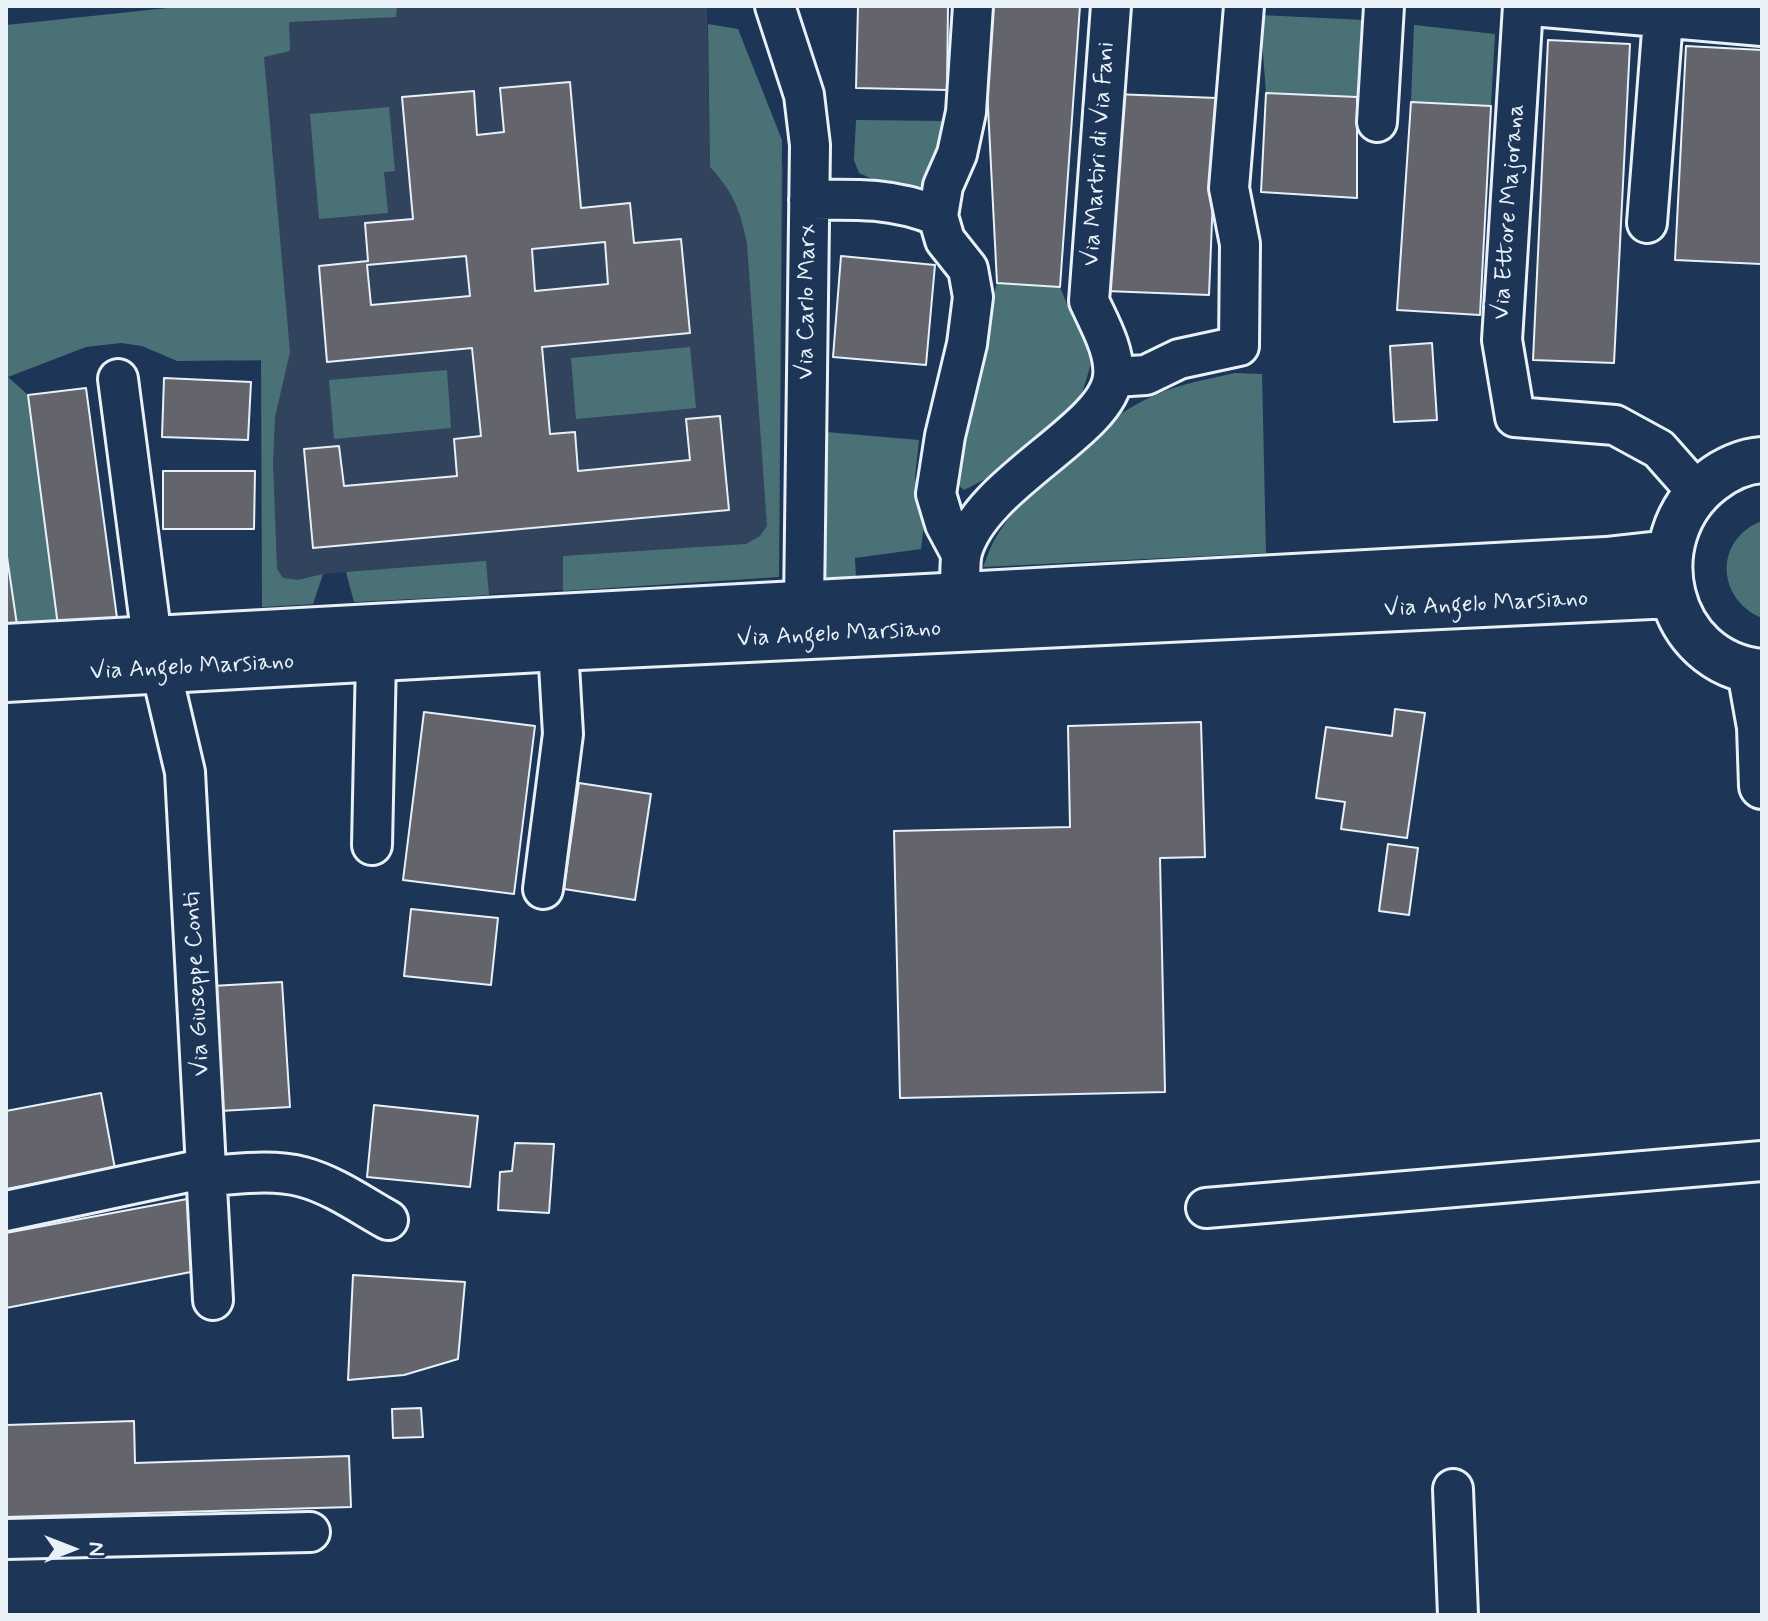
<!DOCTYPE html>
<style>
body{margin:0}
#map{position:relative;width:1768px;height:1621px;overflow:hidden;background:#1d3557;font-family:Mynerve,sans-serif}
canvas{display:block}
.frame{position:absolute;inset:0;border:8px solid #e8f1f8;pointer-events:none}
.north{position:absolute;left:32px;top:1509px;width:80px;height:80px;-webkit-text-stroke:6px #1d3557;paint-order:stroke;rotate:90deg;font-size:22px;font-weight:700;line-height:32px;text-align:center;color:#e8f1f8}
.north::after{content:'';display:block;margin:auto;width:28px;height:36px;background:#e8f1f8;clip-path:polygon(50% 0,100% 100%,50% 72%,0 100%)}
</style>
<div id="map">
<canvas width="1768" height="1621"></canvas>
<div class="frame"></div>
<div class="north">N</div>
</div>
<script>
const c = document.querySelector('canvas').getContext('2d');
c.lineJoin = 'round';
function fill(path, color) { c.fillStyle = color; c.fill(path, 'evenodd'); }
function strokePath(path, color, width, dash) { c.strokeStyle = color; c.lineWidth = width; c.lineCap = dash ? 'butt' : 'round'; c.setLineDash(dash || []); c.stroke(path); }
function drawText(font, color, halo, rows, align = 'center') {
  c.font = font + ' Mynerve,sans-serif'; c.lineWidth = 8; c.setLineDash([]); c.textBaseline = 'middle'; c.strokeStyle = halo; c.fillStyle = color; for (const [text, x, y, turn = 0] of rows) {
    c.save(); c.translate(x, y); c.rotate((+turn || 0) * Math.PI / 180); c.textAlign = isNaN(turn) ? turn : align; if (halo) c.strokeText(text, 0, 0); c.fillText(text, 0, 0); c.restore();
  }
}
const built = new Path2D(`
 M 218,6 L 707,6 L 710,166 L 783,165 L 779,577 L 354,602 L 346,572 L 323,574 L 313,604 L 262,607 L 262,361 L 232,361 Z`);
const green = new Path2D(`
 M 187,6 L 397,6 L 396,17 L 289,22 L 290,51 L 264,57 L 290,352 L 275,417 L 273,463 L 277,569 L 283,578 L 298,580 L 323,574 L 313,604 L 262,607 L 261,360 L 177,361 L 142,346 L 121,343 L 86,347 L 8,377 L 28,395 L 58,626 L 18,632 L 6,550 L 6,25 Z
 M 1260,15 L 1364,20 L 1357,97 L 1266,93 Z
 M 708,24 L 738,29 L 782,140 L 779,577 L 563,591 L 563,556 L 746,544 L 760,536 L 767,526 L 747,243 C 740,209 733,192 710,167 Z
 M 1414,25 L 1495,34 L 1491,106 L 1411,102 Z
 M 389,107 L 395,171 L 384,172 L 388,213 L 319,219 L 310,114 Z
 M 856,120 L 946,121 L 935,172 L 919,187 L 877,181 L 859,173 L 854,160 Z
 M 997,283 L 1060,287 L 1073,319 L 1083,335 L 1091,364 L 1083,390 L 1069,419 L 1007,468 L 964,490 L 952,478 L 954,450 Z
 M 690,347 L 696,408 L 576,419 L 571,358 Z
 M 447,370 L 451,428 L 334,439 L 329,380 Z
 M 1235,373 L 1262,374 L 1266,553 L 983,567 C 987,558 990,547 995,539 C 1023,491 1102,418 1153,396 C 1179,384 1208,379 1235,373 Z
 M 826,432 L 919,440 L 915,477 L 924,524 L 921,549 L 855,558 L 856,577 L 823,577 Z
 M 1762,521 L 1762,618 C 1716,599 1714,539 1762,521 Z
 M 486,561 L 489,595 L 354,602 L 346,572 Z`);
const building = new Path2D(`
 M 858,6 L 948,6 L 947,90 L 856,88 Z
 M 993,6 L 1080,6 L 1060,287 L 997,283 L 987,88 Z
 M 1548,40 L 1630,44 L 1614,363 L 1533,360 Z
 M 1686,46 L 1762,50 L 1761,264 L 1675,260 Z
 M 570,82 L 581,208 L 630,203 L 634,243 L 681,239 L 690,333 L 542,347 L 550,434 L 575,432 L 578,471 L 690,460 L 686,419 L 720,416 L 729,510 L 313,548 L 304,449 L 339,446 L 344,486 L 457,476 L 454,439 L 481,436 L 472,348 L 327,362 L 319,266 L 368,261 L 365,223 L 413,219 L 402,97 L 474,91 L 477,135 L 504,132 L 500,88 ZM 605,242 L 608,284 L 535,291 L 532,249 ZM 466,256 L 470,296 L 371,305 L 367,265 Z
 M 1266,93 L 1357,97 L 1357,198 L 1261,192 Z
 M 1114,94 L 1217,98 L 1209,295 L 1106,291 Z
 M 1411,102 L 1491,106 L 1480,315 L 1397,310 Z
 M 841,256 L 935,265 L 926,365 L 833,357 Z
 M 1432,343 L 1437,420 L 1394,422 L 1390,346 Z
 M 164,378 L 251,382 L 248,440 L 162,437 Z
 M 86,388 L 117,618 L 58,626 L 28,395 Z
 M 163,471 L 255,471 L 254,529 L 163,529 Z
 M 6,550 L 18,632 L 6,632 Z
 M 1395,709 L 1425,713 L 1407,838 L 1341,829 L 1345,802 L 1316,798 L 1326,727 L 1392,736 Z
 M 424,712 L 535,726 L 514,894 L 403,880 Z
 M 1201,722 L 1205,857 L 1160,858 L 1165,1092 L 900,1098 L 894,831 L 1070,827 L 1068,726 Z
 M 579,783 L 651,794 L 635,900 L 564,889 Z
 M 1388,844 L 1418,848 L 1409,915 L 1379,911 Z
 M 411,909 L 498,918 L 491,985 L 404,976 Z
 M 282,982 L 290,1107 L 220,1111 L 212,986 Z
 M 101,1093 L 115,1169 L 6,1189 L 6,1111 Z
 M 374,1105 L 478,1116 L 470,1187 L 367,1177 Z
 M 515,1143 L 554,1144 L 549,1213 L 498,1210 L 500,1172 L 512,1171 Z
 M 187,1199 L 201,1270 L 6,1308 L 6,1233 Z
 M 353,1275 L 465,1282 L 458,1359 L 404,1375 L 348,1380 Z
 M 421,1408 L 423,1437 L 393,1438 L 392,1409 Z
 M 134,1421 L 135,1463 L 349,1456 L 351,1507 L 6,1517 L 6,1425 Z`);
const minor = new Path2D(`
 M 775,6 L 804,95 L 810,145 L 804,604
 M 1523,6 L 1502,340 L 1515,417 L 1615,425 L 1659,449 L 1697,492
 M 1532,6 L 1762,26
 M 1377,122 L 1384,6
 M 809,200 C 857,199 893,198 938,216
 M 1647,223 L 1664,6
 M 1114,377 L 1146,375 L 1179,359 L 1239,346 L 1240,244 L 1229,188 L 1244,6
 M 118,379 L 152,639
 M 961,554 L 945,524 L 936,494 L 945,436 L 967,344 L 973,297 L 968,269 L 945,240 L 938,216 L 943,186 L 957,154 L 966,112 L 973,6
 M 960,595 C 961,582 959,565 962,552 C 981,482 1107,431 1113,377 C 1116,352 1099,323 1089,301 L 1111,6
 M 161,670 L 185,772 L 213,1300
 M 372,845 L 376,658
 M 543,889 L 563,734 L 558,648
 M 208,1176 C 239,1174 272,1169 303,1177 C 333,1185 361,1205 388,1220
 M 1206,1208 L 1762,1161
 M 6,1211 L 207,1168
 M 1453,1489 L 1458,1615
 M 6,1539 L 310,1532`);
const tertiary = new Path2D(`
 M 1762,460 C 1744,461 1725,470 1711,481 C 1638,538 1665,663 1762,672
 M 6,647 L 1606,560 L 1669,553
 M 1750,671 L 1760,727 L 1762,786
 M 6,679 L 558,648 L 1672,595`);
const streetNames = [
 ["Via Martiri di Via Fani",1100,154,-86],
 ["Via Ettore Majorana",1510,212,-86],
 ["Via Carlo Marx",808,302,-89],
 ["Via Angelo Marsiano",1486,605,-3],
 ["Via Angelo Marsiano",839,635,-3],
 ["Via Angelo Marsiano",192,668,-3],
 ["Via Giuseppe Conti",198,984,-93]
];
fill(built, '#32435e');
fill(green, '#4a7276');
fill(building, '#64646d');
strokePath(building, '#e8f1f8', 2);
strokePath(minor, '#e8f1f8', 44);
strokePath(tertiary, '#e8f1f8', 50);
strokePath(minor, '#1d3557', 38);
strokePath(tertiary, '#1d3557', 44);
drawText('24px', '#e8f1f8', '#1d3557', streetNames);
</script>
